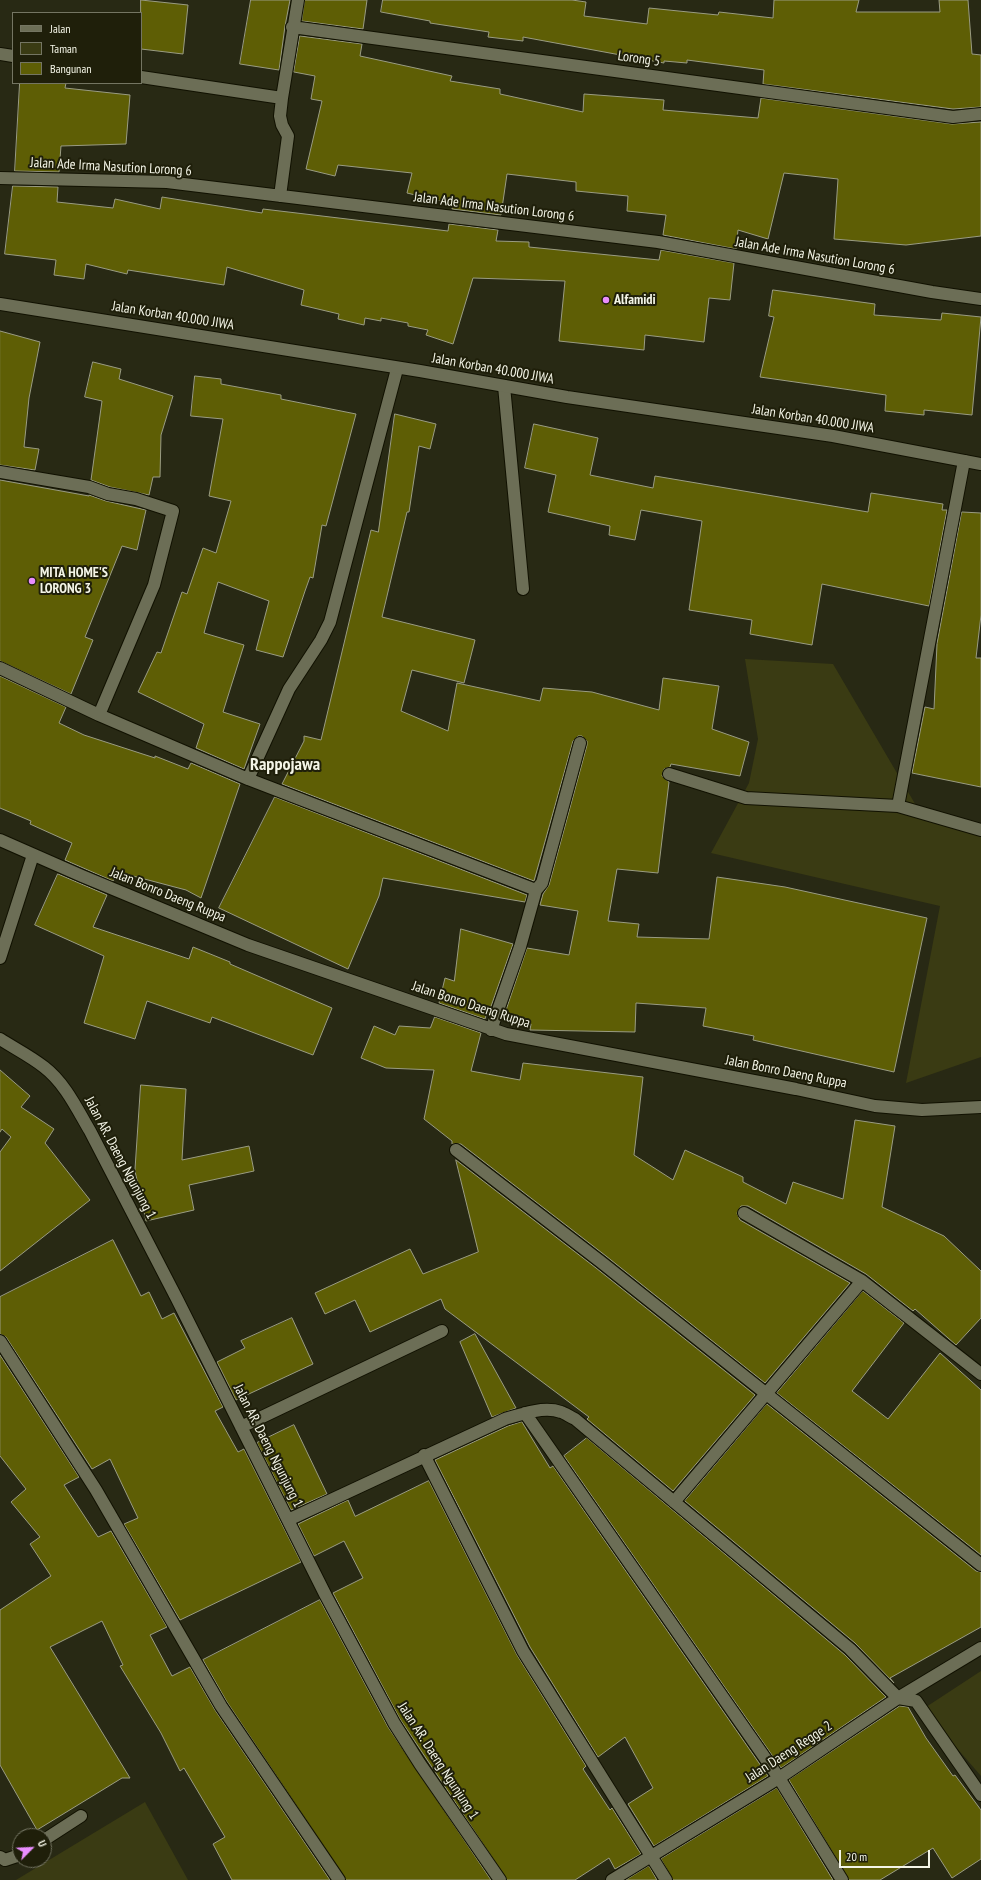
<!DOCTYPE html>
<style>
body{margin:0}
#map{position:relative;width:981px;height:1880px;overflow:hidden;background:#282914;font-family:"PT Sans Narrow",sans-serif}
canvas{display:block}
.legend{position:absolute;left:12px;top:12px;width:130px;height:72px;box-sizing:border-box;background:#1f1f0a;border:1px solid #747562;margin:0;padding:5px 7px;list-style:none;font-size:12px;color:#f4f5e7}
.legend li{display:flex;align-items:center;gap:8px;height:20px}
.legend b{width:20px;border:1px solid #747562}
.north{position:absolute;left:12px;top:1828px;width:40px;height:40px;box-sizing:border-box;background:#1f1f0a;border:1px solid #747562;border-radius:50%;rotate:66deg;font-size:11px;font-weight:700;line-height:16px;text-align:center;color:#f4f5e7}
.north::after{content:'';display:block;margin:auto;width:14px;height:18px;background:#e98dfe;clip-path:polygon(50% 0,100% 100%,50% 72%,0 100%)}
.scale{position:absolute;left:839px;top:1850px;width:91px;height:18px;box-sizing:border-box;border:2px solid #f4f5e7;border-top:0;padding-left:5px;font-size:12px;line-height:14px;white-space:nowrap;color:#f4f5e7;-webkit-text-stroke:3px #1f1f0a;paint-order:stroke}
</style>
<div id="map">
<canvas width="981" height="1880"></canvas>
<ul class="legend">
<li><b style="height:5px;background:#6c6e56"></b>Jalan</li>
<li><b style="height:11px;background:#3a3b13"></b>Taman</li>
<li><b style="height:11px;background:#5e5e05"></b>Bangunan</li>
</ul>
<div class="north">U</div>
<div class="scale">20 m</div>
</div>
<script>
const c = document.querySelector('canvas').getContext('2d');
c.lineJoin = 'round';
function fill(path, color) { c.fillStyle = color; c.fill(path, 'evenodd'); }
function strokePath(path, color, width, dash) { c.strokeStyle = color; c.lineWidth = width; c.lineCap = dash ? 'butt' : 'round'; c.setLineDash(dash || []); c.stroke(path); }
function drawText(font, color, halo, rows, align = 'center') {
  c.font = font + ' "PT Sans Narrow",sans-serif'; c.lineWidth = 4; c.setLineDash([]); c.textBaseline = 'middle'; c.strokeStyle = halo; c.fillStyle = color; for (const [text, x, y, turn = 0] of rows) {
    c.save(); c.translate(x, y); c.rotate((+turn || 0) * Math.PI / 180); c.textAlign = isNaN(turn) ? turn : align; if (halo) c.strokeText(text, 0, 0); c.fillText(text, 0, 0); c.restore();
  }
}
const green = new Path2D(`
 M 745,659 L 833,664 L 921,814 L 981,828 L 981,1057 L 906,1083 L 940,906 L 711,853 L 749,783 L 758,739 Z
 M 981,1671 L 981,1776 L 923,1709 Z
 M 145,1802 L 188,1880 L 16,1880 Z`);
const building = new Path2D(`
 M 141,0 L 188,5 L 183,54 L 141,49 Z
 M 251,0 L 290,0 L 285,26 L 279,70 L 240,64 Z
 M 305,0 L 367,0 L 363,29 L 302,21 Z
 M 383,0 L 572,0 L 586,2 L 584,16 L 647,24 L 649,8 L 718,15 L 719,12 L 773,18 L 774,0 L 859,0 L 856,12 L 940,12 L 939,0 L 968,0 L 972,54 L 981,55 L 981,107 L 953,109 L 763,84 L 764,70 L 687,60 L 687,63 L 664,61 L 664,63 L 523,37 L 523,41 L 488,37 L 489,32 L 430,23 L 430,21 L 381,12 Z
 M 300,36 L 362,44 L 360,56 L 452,76 L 450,81 L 500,89 L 500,94 L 583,112 L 584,94 L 664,100 L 663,110 L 758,118 L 761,98 L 952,124 L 981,122 L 981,236 L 906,245 L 834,239 L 838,179 L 784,173 L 768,239 L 738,230 L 736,249 L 663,235 L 666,215 L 627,211 L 628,196 L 576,191 L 576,182 L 507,174 L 501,215 L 452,209 L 453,204 L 407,193 L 412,173 L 338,165 L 335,176 L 306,169 L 322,101 L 311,99 L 315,76 L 294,72 Z
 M 20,83 L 66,83 L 65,88 L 130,95 L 126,144 L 61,146 L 59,172 L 15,171 Z
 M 13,186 L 58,187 L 57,202 L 113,208 L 115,199 L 160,209 L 162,197 L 262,213 L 263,209 L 448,231 L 449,224 L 498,230 L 496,241 L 529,242 L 529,247 L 659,260 L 661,250 L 734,263 L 730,300 L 709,298 L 704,342 L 645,335 L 644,350 L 559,341 L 565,281 L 473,278 L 453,344 L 426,335 L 428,330 L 408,326 L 408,323 L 381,318 L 381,321 L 365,318 L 364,325 L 338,319 L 339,314 L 301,305 L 304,290 L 227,267 L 224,285 L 128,270 L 127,274 L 86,264 L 84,279 L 54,275 L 56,260 L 5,254 Z
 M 773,290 L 875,304 L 874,315 L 941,320 L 942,313 L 981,317 L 972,415 L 924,410 L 924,415 L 885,411 L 886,395 L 760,377 L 774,317 L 769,316 Z
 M 0,331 L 40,342 L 29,398 L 24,447 L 39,449 L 35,470 L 0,465 Z
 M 93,362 L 121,369 L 119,379 L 173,396 L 161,435 L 160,477 L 153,477 L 149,495 L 110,487 L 91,480 L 102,401 L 85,397 Z
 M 195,376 L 221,379 L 221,384 L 281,395 L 281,399 L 356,414 L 326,526 L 322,525 L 313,578 L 310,577 L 305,591 L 283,657 L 256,650 L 269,601 L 218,582 L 204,633 L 244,645 L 223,712 L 260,724 L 244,769 L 196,748 L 204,724 L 138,692 L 157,652 L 161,653 L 182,592 L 187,594 L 203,548 L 216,553 L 231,501 L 209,496 L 223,419 L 191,416 Z
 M 395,414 L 436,424 L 430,449 L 419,446 L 409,512 L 407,512 L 382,617 L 475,640 L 464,683 L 412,670 L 401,711 L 448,731 L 457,683 L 540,701 L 543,688 L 592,692 L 659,710 L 663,678 L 719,686 L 712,729 L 749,742 L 740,776 L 671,764 L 670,767 L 664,769 L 662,776 L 669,782 L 658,873 L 617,869 L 608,921 L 639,924 L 637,937 L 709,939 L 717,877 L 785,887 L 927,918 L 894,1072 L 753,1040 L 754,1036 L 703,1026 L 706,1008 L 636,1003 L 635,1032 L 530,1030 L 531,1024 L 504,1016 L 527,948 L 569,955 L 578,911 L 540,905 L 543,894 L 549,885 L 587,745 L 587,741 L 582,736 L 578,736 L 573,741 L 534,881 L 282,784 L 304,741 L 304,736 L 321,740 L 371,530 L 378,532 Z
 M 534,424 L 598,438 L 590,475 L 653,488 L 655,476 L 868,512 L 871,493 L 943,504 L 942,510 L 947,510 L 929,606 L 822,584 L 812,645 L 750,634 L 752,620 L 689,610 L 702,521 L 641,510 L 635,540 L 609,535 L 610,526 L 548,512 L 556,475 L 525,468 Z
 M 0,480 L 89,496 L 89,495 L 106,501 L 146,510 L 137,550 L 122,546 L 85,637 L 93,640 L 71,694 L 0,661 Z
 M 962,512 L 981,513 L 981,615 L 976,658 L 981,658 L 981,787 L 912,773 L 925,707 L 934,709 L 937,644 Z
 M 0,676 L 66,707 L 59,723 L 84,735 L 155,758 L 155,756 L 188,769 L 191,763 L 240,784 L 201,898 L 186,890 L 118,872 L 113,881 L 65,860 L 72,843 L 30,824 L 31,821 L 0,808 Z
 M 275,797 L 527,895 L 525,902 L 383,878 L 379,896 L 348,969 L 219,908 Z
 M 58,874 L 107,895 L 93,927 L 189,959 L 193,947 L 230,962 L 230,964 L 332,1008 L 313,1055 L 212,1017 L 210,1023 L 147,1001 L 135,1039 L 84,1023 L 104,956 L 35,925 Z
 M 461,929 L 513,944 L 489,1012 L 487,1011 L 485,1019 L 439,1003 L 445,978 L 454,981 Z
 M 435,1017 L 481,1033 L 471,1071 L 520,1080 L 523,1063 L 643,1077 L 634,1155 L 673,1180 L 685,1150 L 743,1177 L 743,1182 L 786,1204 L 793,1182 L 843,1199 L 855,1120 L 895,1126 L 882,1207 L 944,1236 L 981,1271 L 981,1318 L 956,1345 L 915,1309 L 913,1311 L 866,1274 L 748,1206 L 741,1206 L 737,1213 L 740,1220 L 850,1283 L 765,1383 L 606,1256 L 461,1144 L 452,1144 L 452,1141 L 424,1119 L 434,1070 L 386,1068 L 361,1058 L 374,1026 L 395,1035 L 399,1026 L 430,1028 Z
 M 0,1070 L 30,1096 L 21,1107 L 54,1129 L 45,1143 L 90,1200 L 0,1271 L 0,1152 L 11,1137 L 2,1129 L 0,1132 Z
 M 141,1085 L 186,1089 L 182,1160 L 249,1146 L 254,1171 L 189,1185 L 194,1210 L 146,1221 L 135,1171 Z
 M 456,1160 L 596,1268 L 755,1395 L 673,1491 L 587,1419 L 589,1417 L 445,1309 L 441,1299 L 370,1332 L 355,1300 L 325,1314 L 315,1293 L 410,1249 L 423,1274 L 478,1252 Z
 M 113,1240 L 141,1296 L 149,1292 L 162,1319 L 174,1313 L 223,1407 L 215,1411 L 238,1452 L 244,1449 L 301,1562 L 180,1620 L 124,1524 L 138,1518 L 110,1459 L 92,1469 L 6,1337 L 0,1334 L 0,1297 Z
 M 863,1291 L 904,1323 L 852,1391 L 888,1419 L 940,1353 L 981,1390 L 981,1555 L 777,1393 Z
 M 292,1318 L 313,1364 L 236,1400 L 217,1362 L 245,1348 L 241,1341 Z
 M 475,1334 L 516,1408 L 492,1417 L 460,1342 Z
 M 0,1355 L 79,1477 L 64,1485 L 98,1537 L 111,1531 L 167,1627 L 150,1635 L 172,1676 L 190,1667 L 215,1710 L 330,1880 L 232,1880 L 213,1844 L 225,1837 L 184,1768 L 180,1771 L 161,1733 L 120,1666 L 123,1665 L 102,1621 L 50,1647 L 130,1778 L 122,1778 L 37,1830 L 0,1765 L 0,1610 L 51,1576 L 30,1544 L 40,1537 L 11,1502 L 26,1489 L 0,1456 Z
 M 767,1404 L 976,1571 L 981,1572 L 981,1627 L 890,1678 L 894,1683 L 855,1643 L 685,1501 Z
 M 522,1422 L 550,1468 L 553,1466 L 768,1776 L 654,1846 L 628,1804 L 653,1788 L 625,1737 L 598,1757 L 530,1647 L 435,1460 L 508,1426 Z
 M 294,1425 L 327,1494 L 291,1510 L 257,1443 Z
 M 587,1438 L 845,1655 L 886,1697 L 781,1768 L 564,1456 Z
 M 429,1481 L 517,1655 L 586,1766 L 583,1769 L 610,1810 L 612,1808 L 641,1854 L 615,1869 L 609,1858 L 575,1880 L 507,1880 L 400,1719 L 333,1593 L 363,1578 L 344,1541 L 314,1556 L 298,1524 L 348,1500 L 355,1516 Z
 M 320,1600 L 388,1727 L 491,1880 L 346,1880 L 227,1702 L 203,1660 Z
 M 900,1706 L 908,1707 L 926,1738 L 953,1776 L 955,1775 L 981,1810 L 981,1859 L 952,1878 L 933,1848 L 880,1880 L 849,1880 L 789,1780 Z
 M 777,1788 L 833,1880 L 673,1880 L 661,1859 Z
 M 649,1866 L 657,1880 L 626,1880 Z`);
const lane = new Path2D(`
 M 504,386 L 523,589
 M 44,1840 L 81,1816
 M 0,1857 L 5,1860 L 20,1855`);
const street = new Path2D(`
 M 292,27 L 953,117 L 981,114
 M 0,54 L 13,56
 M 141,77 L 282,98
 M 0,178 L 167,182 L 658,242 L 932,292 L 981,299
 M 280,196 L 288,136 L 282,125 L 280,116 L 282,98 L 298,0
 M 964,461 L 898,806 L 981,830
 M 0,472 L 89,487 L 108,494 L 136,499 L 173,511 L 154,585 L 99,715
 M 0,668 L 99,715 L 248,779 L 536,890
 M 669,774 L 746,798 L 898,806
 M 248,779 L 289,689 L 321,640 L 330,622 L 397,369
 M 0,840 L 82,876 L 248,945 L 506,1034 L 796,1089 L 875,1106 L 922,1110 L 981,1107
 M 0,958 L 33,855
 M 491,1030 L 520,947 L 536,890 L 542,883 L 580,743
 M 0,1039 C 14,1048 30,1056 44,1067 C 65,1083 77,1109 90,1131 L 177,1299 L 326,1596 L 394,1723 L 420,1764 L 500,1880
 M 456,1150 L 601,1262 L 981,1565
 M 744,1213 L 862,1281 L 981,1374
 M 0,1341 L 96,1490 L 221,1706 L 339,1880
 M 525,1413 L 779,1778 L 842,1880
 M 241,1427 L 442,1331
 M 424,1455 L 523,1651 L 666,1880
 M 674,1502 L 862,1281
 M 288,1520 L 505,1419 C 521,1414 544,1406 561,1412 C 565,1413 570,1417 575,1419 L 850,1649 L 898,1698 L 916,1701 L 981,1795
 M 612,1880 L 779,1778 L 898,1698 L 981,1648`);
const secondary = new Path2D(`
 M 0,304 L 420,371 L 567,397 L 833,436 L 981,464`);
const markers = [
 [606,300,4,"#e98dfe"],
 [32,581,4,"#e98dfe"]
];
const streetNames = [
 ["Lorong 5",639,59,8],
 ["Jalan Ade Irma Nasution Lorong 6",111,167,3],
 ["Jalan Ade Irma Nasution Lorong 6",494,207,7],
 ["Jalan Ade Irma Nasution Lorong 6",815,256,10],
 ["Jalan Korban 40.000 JIWA",173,316,9],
 ["Jalan Korban 40.000 JIWA",493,369,10],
 ["Jalan Korban 40.000 JIWA",813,419,9],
 ["Jalan Bonro Daeng Ruppa",168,895,22],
 ["Jalan Bonro Daeng Ruppa",471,1005,18],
 ["Jalan Bonro Daeng Ruppa",786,1072,11],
 ["Jalan AR. Daeng Ngunjung 1",120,1158,62],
 ["Jalan AR. Daeng Ngunjung 1",268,1446,63],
 ["Jalan Daeng Regge 2",789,1752,-33],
 ["Jalan AR. Daeng Ngunjung 1",438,1761,57]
];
const poiNames = [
 ["Alfamidi",614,300],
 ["MITA HOME'S",40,573],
 ["LORONG 3",40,589]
];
const districtNames = [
 ["Rappojawa",285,765]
];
fill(green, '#3a3b13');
fill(building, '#5e5e05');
strokePath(building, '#9a9c83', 1);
strokePath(lane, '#111101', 14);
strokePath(street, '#111101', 14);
strokePath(secondary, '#111101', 14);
strokePath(lane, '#6c6e56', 12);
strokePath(street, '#6c6e56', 12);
strokePath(secondary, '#6c6e56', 12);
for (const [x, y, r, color] of markers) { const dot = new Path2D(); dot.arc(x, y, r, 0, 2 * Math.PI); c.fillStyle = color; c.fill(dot); strokePath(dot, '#1f1f0a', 1.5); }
drawText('14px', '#f4f5e7', '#1f1f0a', streetNames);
drawText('bold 14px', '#f4f5e7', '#1f1f0a', poiNames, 'left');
drawText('bold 18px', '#f4f5e7', '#1f1f0a', districtNames);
</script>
